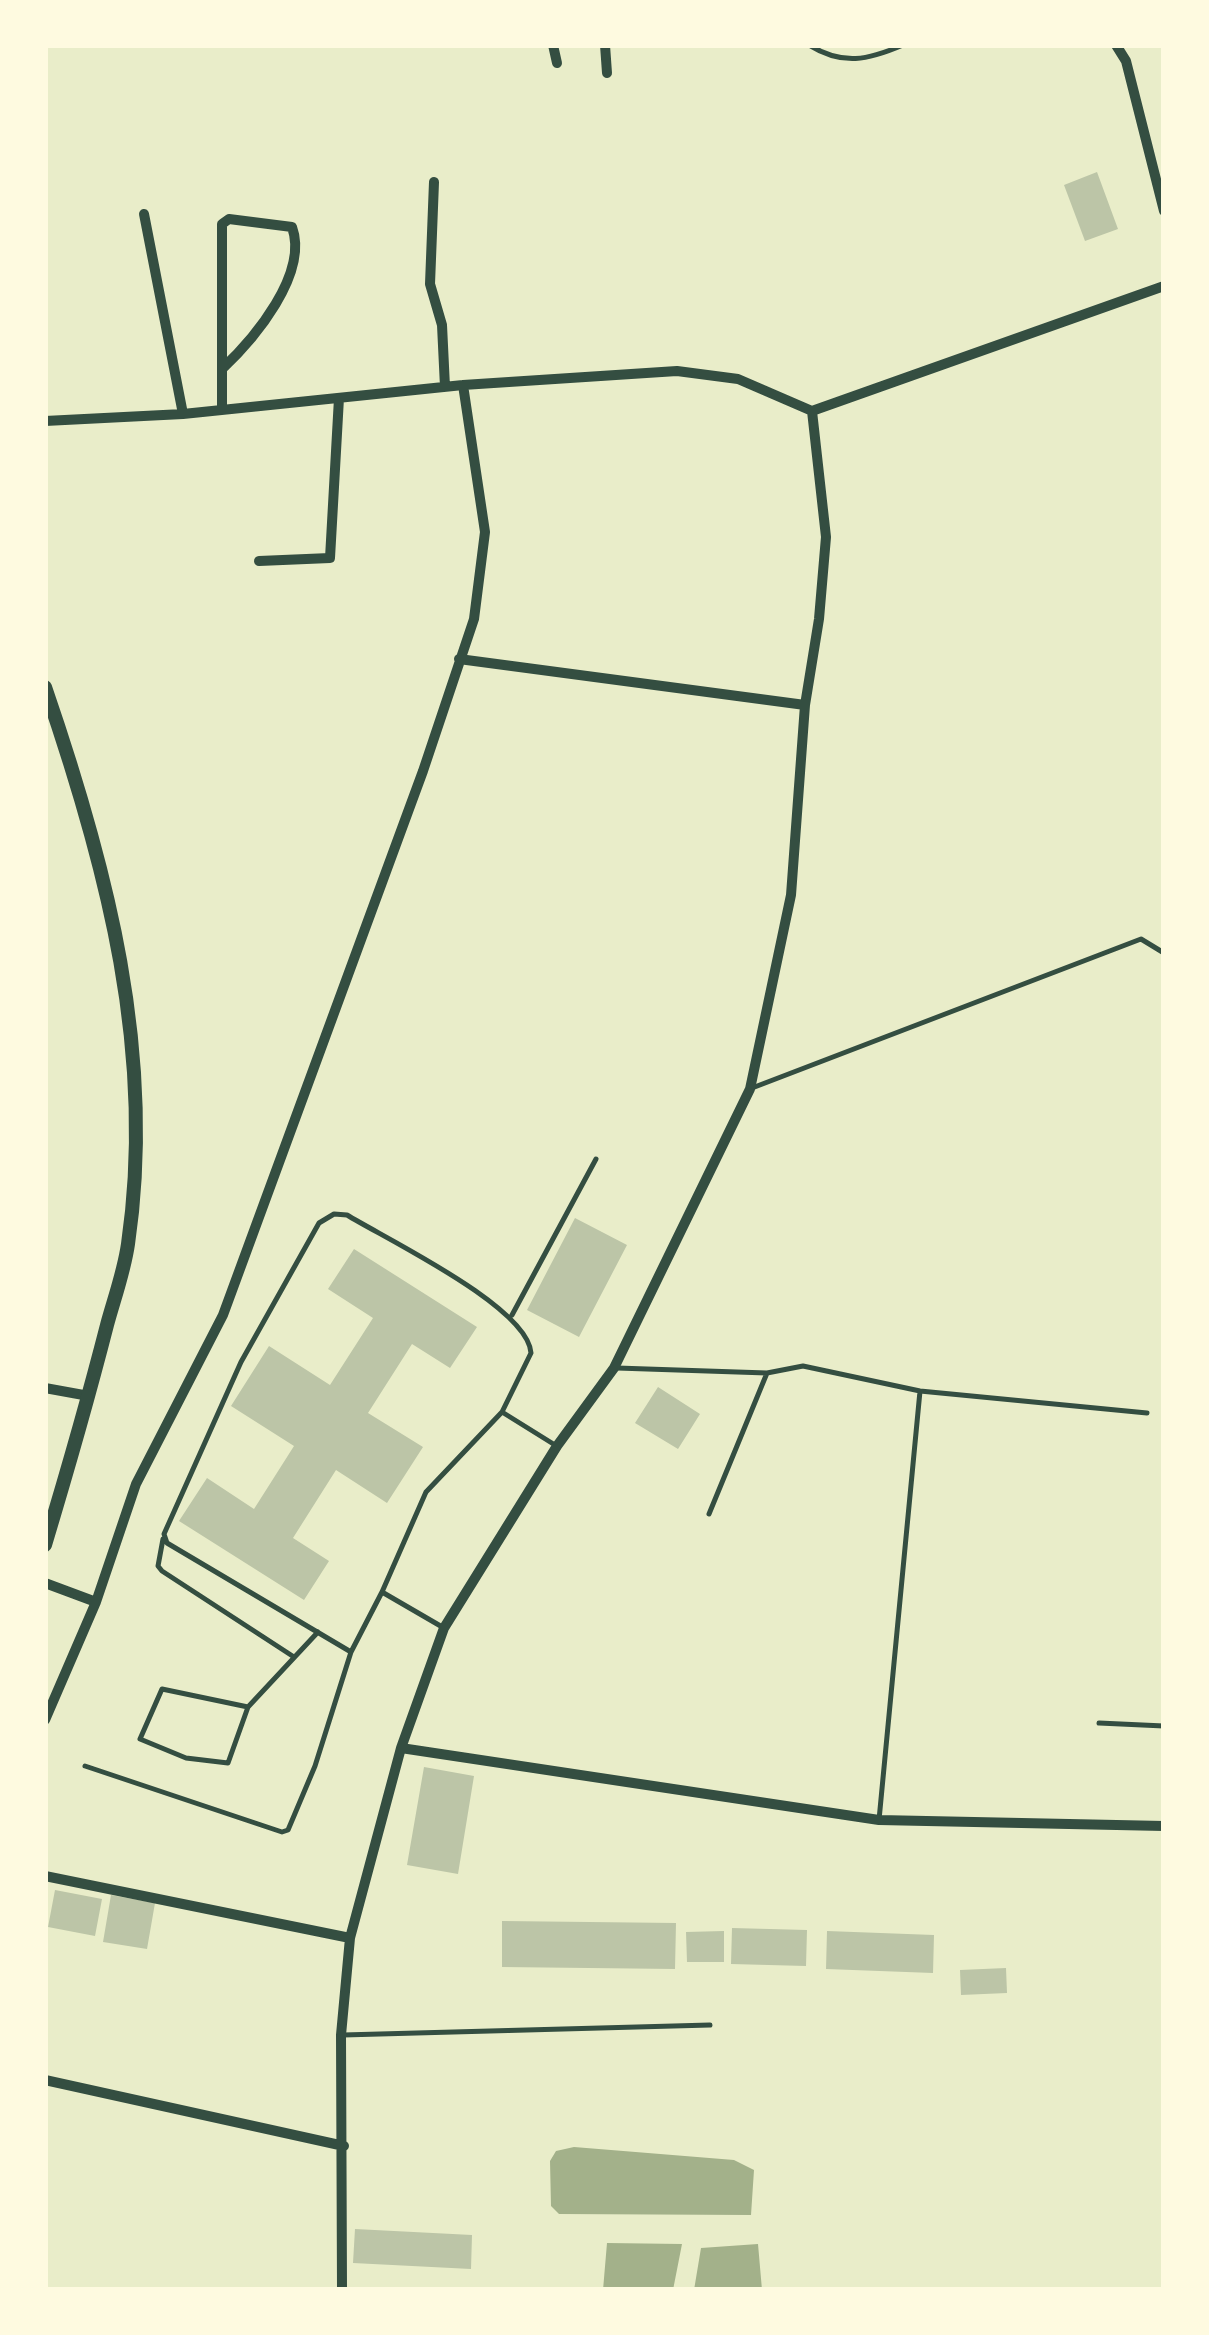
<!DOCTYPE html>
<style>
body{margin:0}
#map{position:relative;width:1209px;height:2335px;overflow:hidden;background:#e9edc9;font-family:"Exo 2",sans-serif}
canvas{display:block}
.frame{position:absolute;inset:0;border:48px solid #fefae0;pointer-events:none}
</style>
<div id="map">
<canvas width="1209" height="2335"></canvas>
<div class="frame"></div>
</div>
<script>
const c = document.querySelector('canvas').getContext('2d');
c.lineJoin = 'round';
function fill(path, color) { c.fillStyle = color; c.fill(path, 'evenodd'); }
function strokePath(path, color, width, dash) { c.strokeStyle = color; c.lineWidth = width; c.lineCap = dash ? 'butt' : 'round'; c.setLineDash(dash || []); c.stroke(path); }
const water = new Path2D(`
 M 574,2147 L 734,2160 L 754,2170 L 751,2215 L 559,2214 L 551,2206 L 550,2161 L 556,2151 Z
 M 607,2243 L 682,2244 L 673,2290 L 603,2290 Z
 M 758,2244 L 762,2290 L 694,2290 L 701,2248 Z`);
const building = new Path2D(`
 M 1097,172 L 1118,229 L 1085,241 L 1064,185 Z
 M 575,1218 L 627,1245 L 579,1337 L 527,1310 Z
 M 354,1249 L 477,1327 L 450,1368 L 412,1344 L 368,1413 L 423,1447 L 387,1503 L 336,1470 L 293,1538 L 329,1561 L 304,1600 L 179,1521 L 207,1478 L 254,1509 L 294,1446 L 231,1406 L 269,1346 L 330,1385 L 373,1318 L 328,1289 Z
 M 658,1387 L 700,1414 L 678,1449 L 635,1423 Z
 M 424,1767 L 474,1776 L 458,1874 L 407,1865 Z
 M 55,1890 L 102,1899 L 95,1936 L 48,1927 Z
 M 111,1895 L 155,1903 L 147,1949 L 103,1942 Z
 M 502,1921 L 676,1923 L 675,1969 L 502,1967 Z
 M 732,1928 L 807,1930 L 806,1966 L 731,1964 Z
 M 724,1931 L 724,1962 L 687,1962 L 686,1932 Z
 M 827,1931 L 934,1935 L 933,1973 L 826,1969 Z
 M 1006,1968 L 1007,1993 L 961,1995 L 960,1970 Z
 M 355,2229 L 472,2235 L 471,2269 L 353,2263 Z`);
const service = new Path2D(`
 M 809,45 C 843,66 868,60 903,45
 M 752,1088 L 1141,939 L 1164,953
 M 512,1315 L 596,1159
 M 617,1368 L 767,1373 L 803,1366 L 920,1391 L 1147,1413
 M 709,1514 L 767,1373
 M 163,1539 L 158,1566 L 162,1571 L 294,1657
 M 382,1592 L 351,1652 L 167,1543 L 164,1534 L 241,1362 L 319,1223 L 334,1214 L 347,1215 C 388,1240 528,1307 531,1353 L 502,1412
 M 444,1628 L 382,1592 L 426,1492 L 502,1412 L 555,1445
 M 248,1707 L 228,1763 L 186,1758 L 140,1739 L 162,1689 L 248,1707 L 318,1632
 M 1099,1723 L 1164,1726
 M 85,1766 L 282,1832 L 288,1830 L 315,1766 L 351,1652
 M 879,1820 L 920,1391
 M 343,2035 L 710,2025`);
const minor = new Path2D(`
 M 553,45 L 557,63
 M 605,45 L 607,73
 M 1116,45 L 1126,61 L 1164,211
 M 434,182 L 430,284 L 442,325 L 445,387
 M 144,214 L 183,414
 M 222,410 L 222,224 L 229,219 L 292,227 C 309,274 254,339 222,369
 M 45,421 L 183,414 L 463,385 L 677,371 L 738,379 L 812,411 L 1164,286
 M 259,561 L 330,558 L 339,398
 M 459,659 L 805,705
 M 45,1388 L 89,1396
 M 45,1583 L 96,1602
 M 45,1720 L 96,1602 L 136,1484 L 223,1315 L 423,771 L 474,619 L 485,532 L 463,385
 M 401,1748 L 879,1820 L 1164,1826
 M 45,1876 L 350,1938
 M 45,2080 L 344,2146
 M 342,2290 L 341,2035 L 350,1938 L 401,1748 L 444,1628 L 557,1446 L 614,1368 L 750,1089 L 791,895 L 805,705 L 819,619 L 826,537 L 812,411`);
const tertiary = new Path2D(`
 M 45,687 C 107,867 156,1053 128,1244 C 124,1272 114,1299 107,1325 C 88,1399 67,1472 45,1545`);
fill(water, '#a3b18a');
fill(building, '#bcc5a7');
strokePath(service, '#344e41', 5);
strokePath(minor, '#344e41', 10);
strokePath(tertiary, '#344e41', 14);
</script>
